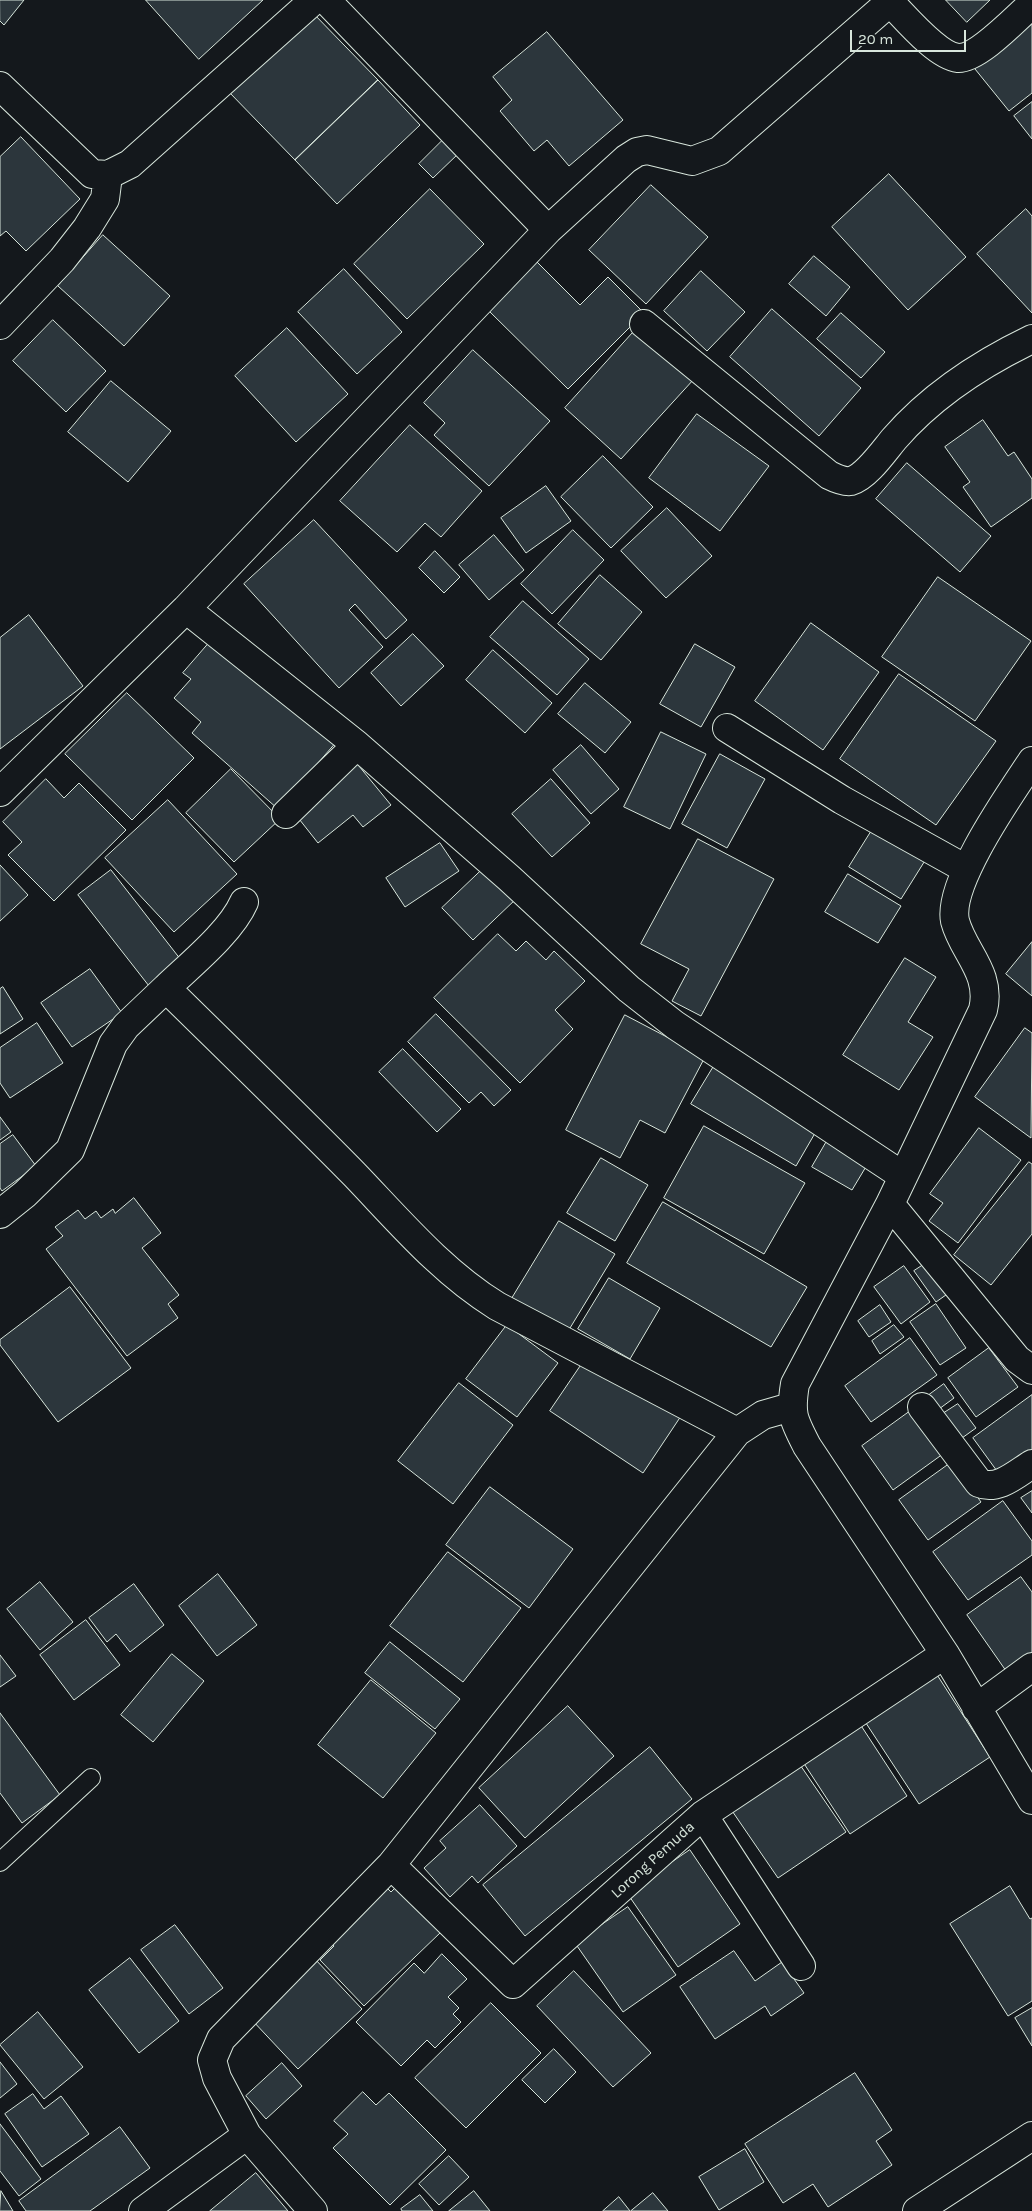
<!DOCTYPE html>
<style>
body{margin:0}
#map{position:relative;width:1032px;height:2211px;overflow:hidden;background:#14181c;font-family:Karla,sans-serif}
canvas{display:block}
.scale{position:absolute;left:850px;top:30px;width:116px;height:22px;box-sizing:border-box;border:2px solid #d8e6dc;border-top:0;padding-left:6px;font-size:15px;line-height:18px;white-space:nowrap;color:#d8e6dc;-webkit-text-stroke:4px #14181c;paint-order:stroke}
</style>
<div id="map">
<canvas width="1032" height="2211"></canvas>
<div class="scale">20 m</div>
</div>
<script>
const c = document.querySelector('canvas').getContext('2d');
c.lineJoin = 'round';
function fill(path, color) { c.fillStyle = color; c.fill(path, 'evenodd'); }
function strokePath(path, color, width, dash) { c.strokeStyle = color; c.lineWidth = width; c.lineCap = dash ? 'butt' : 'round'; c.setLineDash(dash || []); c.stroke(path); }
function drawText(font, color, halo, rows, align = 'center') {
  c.font = font + ' Karla,sans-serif'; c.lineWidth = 4; c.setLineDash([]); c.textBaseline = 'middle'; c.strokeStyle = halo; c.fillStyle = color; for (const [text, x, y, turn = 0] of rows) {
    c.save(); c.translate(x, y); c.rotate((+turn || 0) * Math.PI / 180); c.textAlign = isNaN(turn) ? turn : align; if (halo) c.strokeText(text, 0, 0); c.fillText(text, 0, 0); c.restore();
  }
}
const building = new Path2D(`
 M 0,0 L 24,0 L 4,25 L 0,21 Z
 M 146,0 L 263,0 L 199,59 Z
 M 946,0 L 990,0 L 967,22 Z
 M 311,11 L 378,80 L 295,160 L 228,91 Z
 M 1032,24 L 1032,93 L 1009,111 L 975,69 Z
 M 547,32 L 623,120 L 569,166 L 547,140 L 534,151 L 500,111 L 512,100 L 493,77 Z
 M 378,80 L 420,125 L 337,204 L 295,160 Z
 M 1032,102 L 1032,139 L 1014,116 Z
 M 21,137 L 80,199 L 26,251 L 6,231 L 0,236 L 0,157 Z
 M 445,138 L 459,153 L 433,178 L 419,164 Z
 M 889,174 L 966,257 L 908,310 L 832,227 Z
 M 651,185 L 708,237 L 646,304 L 589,250 Z
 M 430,189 L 484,244 L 407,319 L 354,264 Z
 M 1026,209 L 1032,216 L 1032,313 L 977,254 Z
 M 103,235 L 170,296 L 124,346 L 58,286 Z
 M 814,256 L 850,287 L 826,316 L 789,284 Z
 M 536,261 L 580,305 L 608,277 L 644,313 L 568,389 L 488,310 Z
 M 344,269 L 402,332 L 357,374 L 298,312 Z
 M 701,271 L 745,312 L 707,351 L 664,311 Z
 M 772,309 L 861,388 L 819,436 L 730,357 Z
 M 841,313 L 885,352 L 861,378 L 817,339 Z
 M 53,320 L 106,371 L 66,412 L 13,361 Z
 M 638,327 L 694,379 L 621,459 L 565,408 Z
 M 287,328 L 348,394 L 296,442 L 235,376 Z
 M 473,350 L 550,421 L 489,486 L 434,435 L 445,423 L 424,403 Z
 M 111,381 L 171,431 L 128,482 L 68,432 Z
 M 697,414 L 769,466 L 720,531 L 649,478 Z
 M 983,420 L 1008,456 L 1014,452 L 1032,479 L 1032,498 L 991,527 L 963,487 L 970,482 L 945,447 Z
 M 410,425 L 482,491 L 441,537 L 425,523 L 397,552 L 340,501 Z
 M 603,456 L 653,507 L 611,548 L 561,497 Z
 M 907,463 L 991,536 L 960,572 L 876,499 Z
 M 546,486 L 571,521 L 526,553 L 501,518 Z
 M 667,508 L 712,556 L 666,598 L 621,551 Z
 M 314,520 L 407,620 L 386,639 L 355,604 L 349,610 L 383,647 L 339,688 L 244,584 Z
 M 573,530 L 604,560 L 552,614 L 521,584 Z
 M 494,535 L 524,570 L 489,600 L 459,565 Z
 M 435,551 L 460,577 L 444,593 L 419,568 Z
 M 600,575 L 642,612 L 601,660 L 558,624 Z
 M 938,577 L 1031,641 L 975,721 L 882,657 Z
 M 523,601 L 589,659 L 557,695 L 490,637 Z
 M 29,615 L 83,686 L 0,749 L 0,638 Z
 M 811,623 L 879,672 L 823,750 L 755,701 Z
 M 413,634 L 444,666 L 401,706 L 371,673 Z
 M 216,635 L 338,740 L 278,809 L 192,733 L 201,722 L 174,698 L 191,679 L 183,673 Z
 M 695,644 L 735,667 L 701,727 L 660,704 Z
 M 493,650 L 552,703 L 525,733 L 466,680 Z
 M 899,674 L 996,741 L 936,825 L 840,759 Z
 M 585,683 L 631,722 L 605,753 L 558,714 Z
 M 127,693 L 194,758 L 132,820 L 65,754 Z
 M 661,732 L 706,754 L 670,829 L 624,807 Z
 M 581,745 L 619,789 L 591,814 L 553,770 Z
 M 720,754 L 765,779 L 727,848 L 682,824 Z
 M 354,760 L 391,805 L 363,827 L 353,815 L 318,843 L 292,810 Z
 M 231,769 L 280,819 L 234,862 L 186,813 Z
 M 46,779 L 64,798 L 79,783 L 126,830 L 54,901 L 8,855 L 22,842 L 3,822 Z
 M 551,779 L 590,823 L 552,857 L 512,814 Z
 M 168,800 L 237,874 L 174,932 L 105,858 Z
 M 874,827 L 926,859 L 901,899 L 849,867 Z
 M 698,839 L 774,879 L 701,1016 L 672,1001 L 689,969 L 641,944 Z
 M 440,843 L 459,871 L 405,907 L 386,878 Z
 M 0,865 L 28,895 L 0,921 Z
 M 486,866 L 517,898 L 473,940 L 442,908 Z
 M 111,870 L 181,960 L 149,986 L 78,895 Z
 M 848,874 L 901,906 L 878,943 L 825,912 Z
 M 498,934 L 516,951 L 526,941 L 546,960 L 554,951 L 585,981 L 555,1010 L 573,1029 L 520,1083 L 434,998 Z
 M 1032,942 L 1032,996 L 1006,974 Z
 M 905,958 L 936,977 L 908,1022 L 933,1037 L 899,1090 L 843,1055 Z
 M 90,969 L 122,1013 L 72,1047 L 41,1003 Z
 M 3,987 L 23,1019 L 0,1034 L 0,989 Z
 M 436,1014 L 511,1090 L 494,1106 L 481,1092 L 469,1103 L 408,1042 Z
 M 625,1015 L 705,1057 L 665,1133 L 640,1120 L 620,1158 L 566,1130 Z
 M 37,1023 L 63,1063 L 10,1098 L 0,1083 L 0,1048 Z
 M 1025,1028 L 1032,1033 L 1031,1138 L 975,1097 Z
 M 403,1049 L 461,1109 L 437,1132 L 379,1072 Z
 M 714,1066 L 818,1128 L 796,1166 L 691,1104 Z
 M 0,1117 L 11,1132 L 0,1140 Z
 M 704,1126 L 805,1183 L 764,1254 L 664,1198 Z
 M 979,1128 L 1021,1160 L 958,1243 L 929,1221 L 943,1203 L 930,1194 Z
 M 13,1135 L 36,1166 L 2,1191 L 0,1188 L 0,1144 Z
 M 827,1141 L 867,1165 L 852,1190 L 812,1167 Z
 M 601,1158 L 648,1185 L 615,1241 L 567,1213 Z
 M 1029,1162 L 1032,1164 L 1032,1234 L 991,1285 L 954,1255 Z
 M 134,1198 L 161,1233 L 142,1248 L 179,1295 L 168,1304 L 178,1318 L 127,1356 L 46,1249 L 63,1236 L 55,1227 L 78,1210 L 85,1219 L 96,1211 L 101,1218 L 113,1209 L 115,1213 Z
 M 663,1202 L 807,1287 L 771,1347 L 627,1263 Z
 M 559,1221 L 615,1254 L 567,1333 L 511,1300 Z
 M 931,1260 L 953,1290 L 936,1302 L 914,1271 Z
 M 904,1266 L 930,1302 L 901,1324 L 874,1287 Z
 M 609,1278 L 660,1308 L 630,1359 L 578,1329 Z
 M 70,1287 L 131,1368 L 58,1422 L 0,1345 L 0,1340 Z
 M 936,1304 L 966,1348 L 940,1365 L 910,1322 Z
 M 880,1305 L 891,1322 L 869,1337 L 858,1321 Z
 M 507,1325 L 558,1363 L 517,1417 L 466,1379 Z
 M 894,1325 L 904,1337 L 880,1354 L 872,1341 Z
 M 910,1338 L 937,1375 L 871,1422 L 845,1386 Z
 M 989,1348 L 1018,1387 L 976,1417 L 948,1378 Z
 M 588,1355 L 681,1416 L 643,1473 L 550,1411 Z
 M 459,1383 L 513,1425 L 453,1504 L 398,1461 Z
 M 944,1384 L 954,1398 L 939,1409 L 929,1395 Z
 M 1032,1395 L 1032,1457 L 1002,1478 L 973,1438 Z
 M 958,1404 L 976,1428 L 962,1438 L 944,1413 Z
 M 916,1407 L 947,1451 L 893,1490 L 862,1446 Z
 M 952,1462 L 981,1502 L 928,1540 L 899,1500 Z
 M 490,1487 L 573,1549 L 529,1608 L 446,1545 Z
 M 1032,1491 L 1032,1513 L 1021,1498 Z
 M 1003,1501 L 1032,1541 L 1032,1555 L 968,1600 L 933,1552 Z
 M 448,1552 L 521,1608 L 463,1682 L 390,1626 Z
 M 218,1574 L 257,1625 L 217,1656 L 179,1606 Z
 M 1021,1577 L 1032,1592 L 1032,1663 L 1011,1678 L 967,1615 Z
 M 40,1582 L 73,1622 L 40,1650 L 7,1609 Z
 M 134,1584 L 164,1625 L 130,1652 L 116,1634 L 107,1642 L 89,1618 Z
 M 86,1620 L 120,1665 L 74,1700 L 40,1655 Z
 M 390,1642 L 460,1699 L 435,1729 L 365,1673 Z
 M 172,1654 L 204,1681 L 153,1742 L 121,1715 Z
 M 0,1655 L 16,1676 L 0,1687 Z
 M 932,1667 L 990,1757 L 919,1804 L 860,1714 Z
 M 371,1680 L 436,1733 L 383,1798 L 318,1745 Z
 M 568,1706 L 614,1756 L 525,1838 L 479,1788 Z
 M 0,1713 L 60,1795 L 22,1823 L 0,1793 Z
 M 858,1721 L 907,1796 L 850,1834 L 801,1759 Z
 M 650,1747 L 692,1799 L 525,1936 L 483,1885 Z
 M 794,1756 L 846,1832 L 778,1878 L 726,1802 Z
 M 480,1805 L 517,1846 L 478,1883 L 472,1876 L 450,1897 L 424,1868 L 446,1848 L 440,1841 Z
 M 690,1850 L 740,1924 L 678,1967 L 627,1893 Z
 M 383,1884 L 391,1892 L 397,1886 L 441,1932 L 364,2006 L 320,1960 L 334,1946 L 327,1938 Z
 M 1010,1886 L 1030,1919 L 1032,1918 L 1032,2001 L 1008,2016 L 950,1924 Z
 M 628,1907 L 676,1975 L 623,2012 L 575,1943 Z
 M 175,1925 L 223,1988 L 189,2014 L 141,1950 Z
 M 734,1951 L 755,1981 L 782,1962 L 804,1993 L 771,2016 L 765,2006 L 715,2039 L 680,1987 Z
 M 442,1954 L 467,1979 L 448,1997 L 459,2008 L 453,2014 L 461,2022 L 435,2048 L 427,2040 L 401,2066 L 356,2022 L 414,1963 L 424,1973 Z
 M 130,1958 L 179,2021 L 139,2053 L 89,1990 Z
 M 315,1959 L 362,2009 L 298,2069 L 251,2019 Z
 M 574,1971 L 651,2053 L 613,2087 L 537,2006 Z
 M 491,2003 L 541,2053 L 466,2128 L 415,2078 Z
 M 1032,2008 L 1032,2046 L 1015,2018 Z
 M 38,2012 L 83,2067 L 44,2099 L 0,2045 Z
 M 554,2049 L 576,2072 L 545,2103 L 522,2080 Z
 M 0,2062 L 17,2084 L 0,2098 Z
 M 282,2063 L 302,2086 L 266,2119 L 246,2096 Z
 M 855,2073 L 892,2130 L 876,2141 L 892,2165 L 828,2207 L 813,2184 L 783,2203 L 745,2144 Z
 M 363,2092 L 376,2105 L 389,2093 L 446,2150 L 390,2205 L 333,2148 L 348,2134 L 334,2121 Z
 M 33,2094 L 44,2109 L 61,2096 L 89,2134 L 42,2167 L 5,2114 Z
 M 0,2124 L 41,2179 L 19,2196 L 0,2171 Z
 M 120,2127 L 150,2168 L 90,2211 L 26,2211 L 19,2201 Z
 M 745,2149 L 764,2182 L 719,2210 L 699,2177 Z
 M 449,2156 L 469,2177 L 439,2205 L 419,2184 Z
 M 256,2173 L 288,2211 L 210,2211 Z
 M 1,2191 L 13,2211 L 0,2211 Z
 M 474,2191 L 490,2211 L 449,2211 Z
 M 653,2193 L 668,2211 L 631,2211 Z
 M 420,2195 L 433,2211 L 402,2211 L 401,2209 Z
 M 619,2197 L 630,2211 L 603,2211 Z`);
const service = new Path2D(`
 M 0,1862 L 91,1778`);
const minor = new Path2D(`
 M 326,0 L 548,230
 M 890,2 C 905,17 937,56 958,58 C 978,59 1017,17 1032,4
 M 0,86 L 92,174 L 108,175 L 130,164 L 314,0
 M 644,324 L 829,475 C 835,478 844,482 851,481 C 866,477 884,451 894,439 C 932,395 980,364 1032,339
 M 0,325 L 62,260 L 87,228 L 105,199 L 108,175
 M 186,609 L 357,745 L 286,814
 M 727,728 L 842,800 L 966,869
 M 357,745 L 509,878 L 629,989 L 675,1025 L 903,1176
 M 1032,761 C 1011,793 947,883 955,921 C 963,952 992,973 983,1010 L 890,1204 L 795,1384 C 790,1414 793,1419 807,1446 L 945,1654 L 1032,1800
 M 0,792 L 186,609 L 548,230 L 626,159 L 637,152 L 647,150 L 692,161 L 719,151 L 890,2 L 888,0
 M 166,988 C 190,965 231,932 244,902
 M 890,1204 L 1017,1359 L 1032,1370
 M 0,1214 L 25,1194 L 70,1150 L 113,1044 L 126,1026 L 166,988 C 229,1050 293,1112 355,1175 C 400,1222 442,1272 497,1306 L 737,1432
 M 922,1407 L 979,1483 C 998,1491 1016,1474 1032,1464
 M 976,1708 L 1032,1667
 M 703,1815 L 801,1966
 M 391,1865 L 513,1984 L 703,1815 L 945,1654
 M 247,2135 L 313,2211
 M 143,2211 L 247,2135 L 217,2078 L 212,2060 L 221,2039 L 391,1865 L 737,1432 L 763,1415 L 791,1407
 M 917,2211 L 1032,2136`);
const streetNames = [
 ["Lorong Pemuda",653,1860,-42]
];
fill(building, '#2c363c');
strokePath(building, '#d8e6dc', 1);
strokePath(service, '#d8e6dc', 20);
strokePath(minor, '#d8e6dc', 30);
strokePath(service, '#14181c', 18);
strokePath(minor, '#14181c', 28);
drawText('15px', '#d8e6dc', '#14181c', streetNames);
</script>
